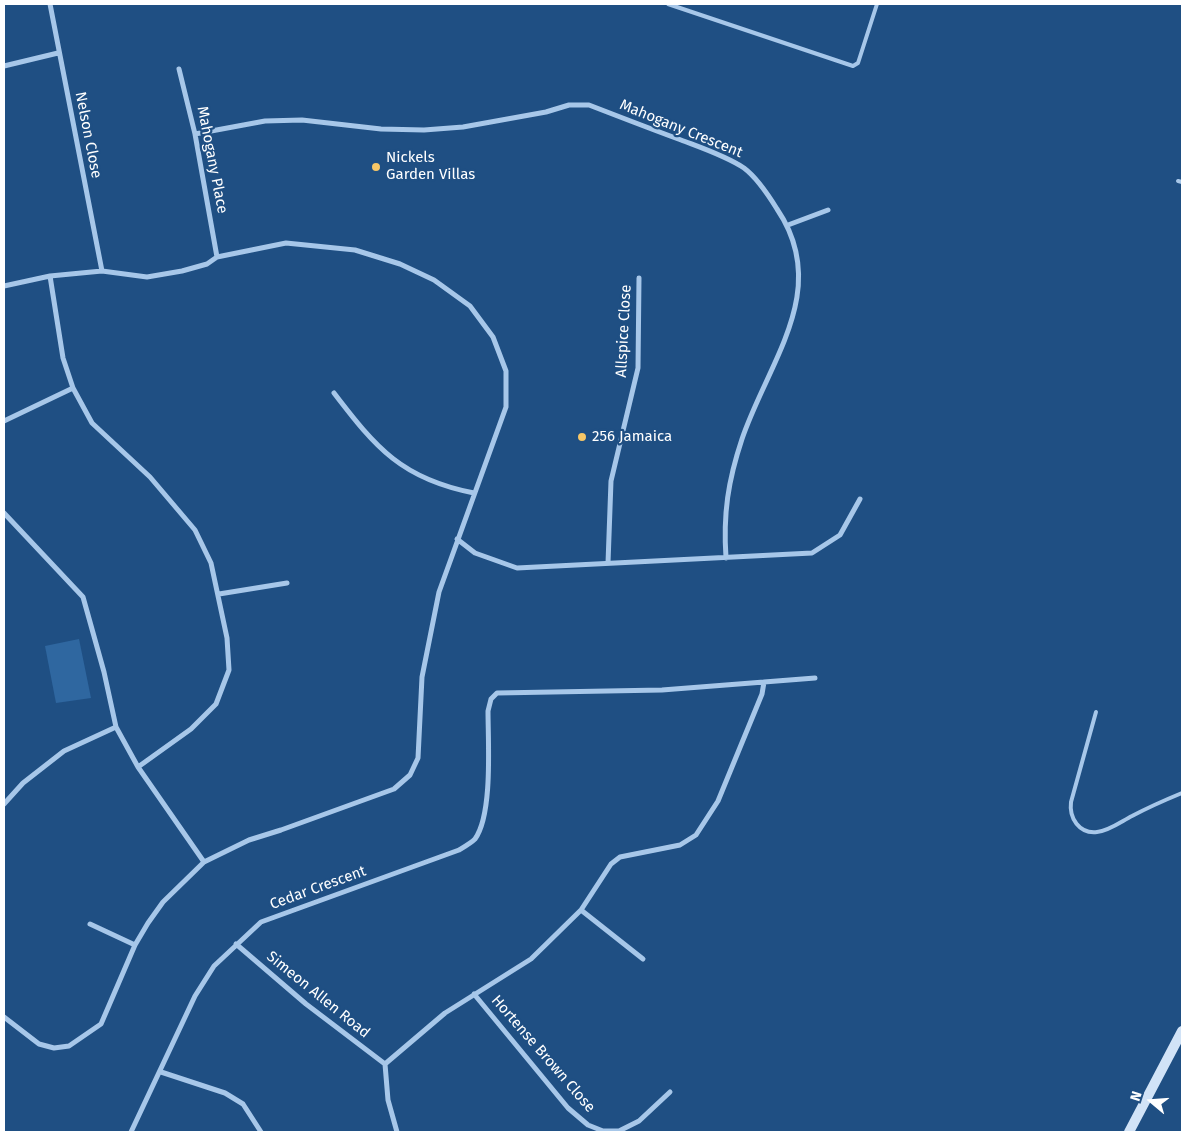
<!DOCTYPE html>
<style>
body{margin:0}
#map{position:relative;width:1186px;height:1136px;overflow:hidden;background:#1f4f83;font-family:"Fira Sans",sans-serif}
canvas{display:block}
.frame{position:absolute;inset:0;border:5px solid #fff;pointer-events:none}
.north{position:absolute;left:1126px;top:1076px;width:50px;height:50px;-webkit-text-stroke:4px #1f4f83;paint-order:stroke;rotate:288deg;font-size:14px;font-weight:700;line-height:20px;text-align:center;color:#fff}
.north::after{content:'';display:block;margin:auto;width:18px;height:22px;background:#fff;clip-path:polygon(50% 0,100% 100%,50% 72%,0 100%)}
</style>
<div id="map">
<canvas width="1186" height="1136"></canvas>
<div class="frame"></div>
<div class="north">N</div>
</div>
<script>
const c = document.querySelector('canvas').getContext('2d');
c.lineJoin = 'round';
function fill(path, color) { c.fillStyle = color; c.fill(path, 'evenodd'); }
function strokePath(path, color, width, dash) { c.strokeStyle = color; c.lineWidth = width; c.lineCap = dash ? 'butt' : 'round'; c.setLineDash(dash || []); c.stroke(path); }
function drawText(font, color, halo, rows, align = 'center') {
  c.font = font + ' "Fira Sans",sans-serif'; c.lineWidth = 4.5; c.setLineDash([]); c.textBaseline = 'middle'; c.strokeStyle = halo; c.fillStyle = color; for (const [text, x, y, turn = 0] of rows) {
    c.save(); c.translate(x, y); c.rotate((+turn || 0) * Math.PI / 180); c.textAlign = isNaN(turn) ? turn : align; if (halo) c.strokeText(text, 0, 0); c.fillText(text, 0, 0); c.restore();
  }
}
const green = new Path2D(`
 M 79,639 L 91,698 L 56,703 L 45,646 Z`);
const lane = new Path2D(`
 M 668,4 L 853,66 L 858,63 L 877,4
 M 1178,181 L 1182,182
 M 1096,712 L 1071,802 C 1069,818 1079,834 1097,832 C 1109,831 1122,821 1132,816 C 1149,807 1165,800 1182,793`);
const street = new Path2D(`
 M 50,4 L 102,271
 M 4,66 L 58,53
 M 179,69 L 195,134 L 217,257
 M 195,134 L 265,121 L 302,120 L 381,129 L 424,130 L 463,127 L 546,112 L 569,105 L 589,105 C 620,117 651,129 681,140 C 702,148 726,156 744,168 C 756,177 769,196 777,209 C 832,290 768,362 742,439 C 728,481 723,514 726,558
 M 788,225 L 828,210
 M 50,276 L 63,358 L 73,388 L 92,423 L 150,477 L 195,530 L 211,563 L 227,638 L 229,670 L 216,704 L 191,729 L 138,767
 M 4,286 L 50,276 L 102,271 L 147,277 L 182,271 L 207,264 L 217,257 L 286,243 L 355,250 L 400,264 L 434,280 L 470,306 L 493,337 L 506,371 L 506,407 L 439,592 L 422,677 L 418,758 L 410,775 L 394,789 L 281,830 L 249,840 L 204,862 L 163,902 L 148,923 L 135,945 L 101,1024 L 69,1046 L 54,1048 L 39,1044 L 4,1017
 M 334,393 C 376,448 402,479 474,493
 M 4,421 L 73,388
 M 4,513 L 83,597 L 104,672 L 116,727 L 138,767 L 204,862
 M 457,539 L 475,553 L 517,568 L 812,553 L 840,535 L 860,499
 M 608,563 L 611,481 L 638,368 L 639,278
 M 219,594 L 287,583
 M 4,804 L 23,783 L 64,751 L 116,727
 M 581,910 L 643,959
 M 90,924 L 135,945
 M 236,944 L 306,1004 L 385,1064
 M 474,994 L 568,1108 L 588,1125 L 603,1131 L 619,1131 L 639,1121 L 670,1092
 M 385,1064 L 445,1013 L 531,959 L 581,910 L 611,864 L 620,857 L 680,845 L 696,835 L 718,801 L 762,694 L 764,682
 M 385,1064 L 388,1100 L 397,1132
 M 161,1072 L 225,1093 L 243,1104 L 261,1132
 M 131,1132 L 195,996 L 214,966 L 261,922 L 459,850 C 464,847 471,843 475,839 C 493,814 488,742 488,711 L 491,699 L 497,693 L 662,690 L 815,678`);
const secondary = new Path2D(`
 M 1129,1132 L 1182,1031`);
const markers = [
 [376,167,5,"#f7c767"],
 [582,437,5,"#f7c767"]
];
const streetNames = [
 ["Mahogany Crescent",681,129,22],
 ["Nelson Close",88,135,79],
 ["Mahogany Place",212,160,79],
 ["Allspice Close",624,331,-87],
 ["Cedar Crescent",318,888,-20],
 ["Simeon Allen Road",318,995,39],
 ["Hortense Brown Close",543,1054,49]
];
const poiNames = [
 ["Nickels",386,158],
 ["Garden Villas",386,175],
 ["256 Jamaica",592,437]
];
fill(green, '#2f67a0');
strokePath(lane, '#a7c7e9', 4);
strokePath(street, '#a7c7e9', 5);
strokePath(secondary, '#d1e3f7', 10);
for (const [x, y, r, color] of markers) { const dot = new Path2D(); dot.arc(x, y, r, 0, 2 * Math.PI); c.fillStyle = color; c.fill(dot); strokePath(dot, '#1f4f83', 2); }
drawText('15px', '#fff', '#1f4f83', streetNames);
drawText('15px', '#fff', '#1f4f83', poiNames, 'left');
</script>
